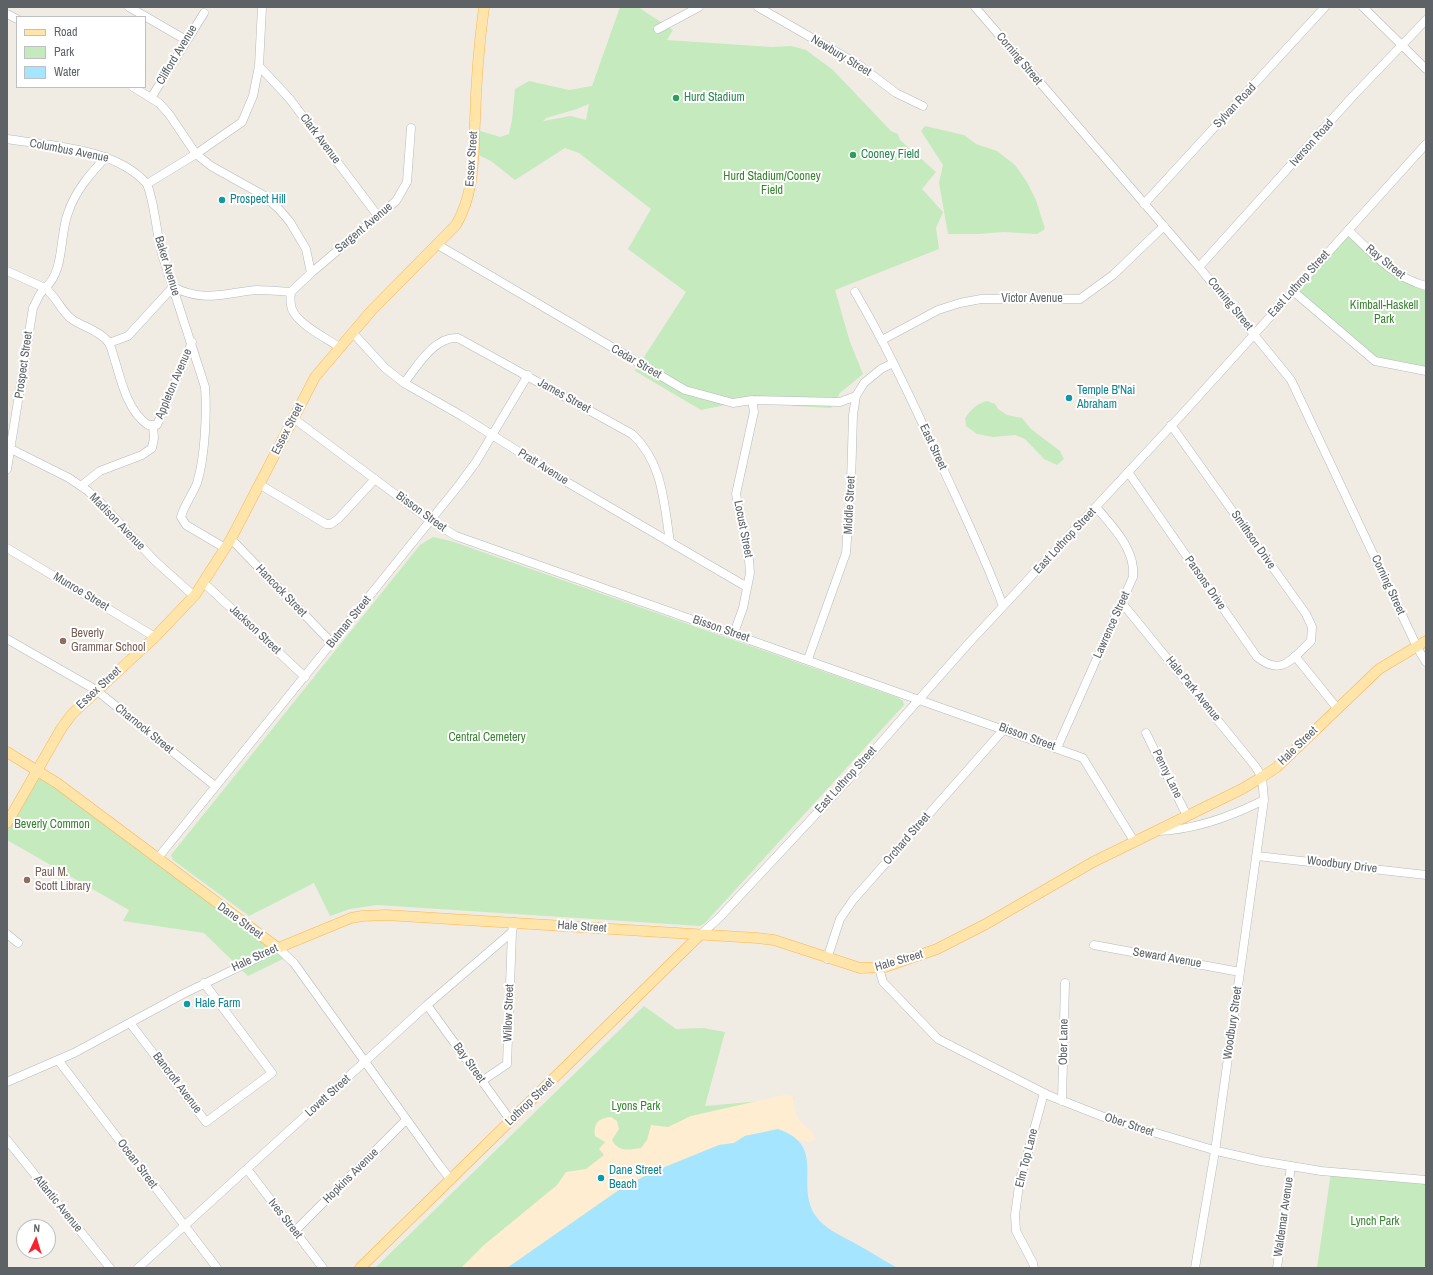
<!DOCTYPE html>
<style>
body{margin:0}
#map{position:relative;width:1433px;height:1275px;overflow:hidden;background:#f0ece4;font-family:"Archivo Narrow",sans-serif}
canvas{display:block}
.frame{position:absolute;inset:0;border:8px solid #5c6266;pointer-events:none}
.legend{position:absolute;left:16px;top:16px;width:130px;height:72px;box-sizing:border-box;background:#fff;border:1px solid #bec0c2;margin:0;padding:5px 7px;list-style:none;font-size:12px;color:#5c6266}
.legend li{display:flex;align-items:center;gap:8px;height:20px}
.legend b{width:20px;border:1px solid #bec0c2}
.north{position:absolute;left:16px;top:1219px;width:40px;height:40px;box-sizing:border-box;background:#fff;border:1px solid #bec0c2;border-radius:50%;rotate:4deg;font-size:11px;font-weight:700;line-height:16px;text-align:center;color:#5c6266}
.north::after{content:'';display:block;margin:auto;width:14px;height:18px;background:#fa212f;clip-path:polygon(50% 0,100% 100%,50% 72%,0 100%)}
</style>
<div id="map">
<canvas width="1433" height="1275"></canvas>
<div class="frame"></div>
<ul class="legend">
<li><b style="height:5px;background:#ffe5aa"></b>Road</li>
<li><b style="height:11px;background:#c5eabe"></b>Park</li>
<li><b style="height:11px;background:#a5e5ff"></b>Water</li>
</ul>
<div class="north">N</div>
</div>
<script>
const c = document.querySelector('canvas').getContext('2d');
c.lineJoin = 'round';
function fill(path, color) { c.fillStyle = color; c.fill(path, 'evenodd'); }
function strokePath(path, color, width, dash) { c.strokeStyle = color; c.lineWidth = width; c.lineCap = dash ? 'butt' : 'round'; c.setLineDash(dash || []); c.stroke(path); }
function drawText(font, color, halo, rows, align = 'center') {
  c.font = font + ' "Archivo Narrow",sans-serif'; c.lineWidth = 4; c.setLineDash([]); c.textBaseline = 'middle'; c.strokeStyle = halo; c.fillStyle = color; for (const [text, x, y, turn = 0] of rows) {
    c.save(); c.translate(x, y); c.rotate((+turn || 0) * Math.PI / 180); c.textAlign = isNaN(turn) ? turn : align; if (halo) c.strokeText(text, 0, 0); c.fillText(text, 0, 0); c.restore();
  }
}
const green = new Path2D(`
 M 620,7 L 638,7 L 673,30 L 667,40 L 772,47 L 791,46 L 806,50 L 833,70 L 891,131 L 898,134 L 900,140 L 936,172 L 922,189 L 943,212 L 936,228 L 939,249 L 835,290 L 850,342 L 863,374 L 840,393 L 831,408 L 795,406 L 759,398 L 701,410 L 635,371 L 686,292 L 628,249 L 651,209 L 579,153 L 565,148 L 515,180 L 491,161 L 474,153 L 477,130 L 500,137 L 509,134 L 512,120 L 515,89 L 529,81 L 569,90 L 592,86 ZM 589,104 L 586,120 L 571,116 L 543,121 L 546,118 L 577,109 Z
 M 925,126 L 964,135 L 976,144 L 997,151 L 1015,165 L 1027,182 L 1036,200 L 1045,229 L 1037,234 L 1003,232 L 979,234 L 948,234 L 939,183 L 943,165 L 921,131 Z
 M 1348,230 L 1392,271 L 1426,285 L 1426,372 L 1375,361 L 1294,295 Z
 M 987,401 L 995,404 L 998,409 L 1007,415 L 1022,418 L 1031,429 L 1060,451 L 1064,459 L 1057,465 L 1044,459 L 1025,439 L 1015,435 L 993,437 L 977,434 L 966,426 L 965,418 C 972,409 976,404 987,401 Z
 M 433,537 L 451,541 L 899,698 L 903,701 L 904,705 L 705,923 L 700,926 L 377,905 L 350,909 L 330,916 L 314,883 L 249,916 L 173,860 L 171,855 L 420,545 Z
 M 41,772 L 285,958 L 248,976 L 204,933 L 123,921 L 129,910 L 7,840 L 7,824 Z
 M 644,1006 L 676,1029 L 703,1028 L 725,1032 L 705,1106 L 794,1098 L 774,1129 L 745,1136 L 734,1143 L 719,1145 L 655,1171 L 594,1208 L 507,1268 L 375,1268 Z
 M 1331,1172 L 1426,1180 L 1426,1268 L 1317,1268 Z`);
const sand = new Path2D(`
 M 784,1095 L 793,1096 C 794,1103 794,1111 798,1118 C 804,1128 813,1127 815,1140 L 810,1142 L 795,1139 L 786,1132 L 778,1129 L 745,1136 L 734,1143 L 719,1145 L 655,1171 L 622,1188 L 507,1268 L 461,1268 L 484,1245 L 557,1185 L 566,1172 L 586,1169 L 604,1155 L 599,1149 L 605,1142 L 595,1136 C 593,1124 598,1118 611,1117 L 617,1121 L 619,1129 L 612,1140 C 618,1152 629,1150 641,1148 L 647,1140 L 651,1125 L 668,1127 L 691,1116 Z`);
const water = new Path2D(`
 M 778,1129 C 827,1146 795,1183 815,1215 C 825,1230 843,1236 858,1245 C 871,1252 884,1261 898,1268 L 507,1268 L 622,1188 L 655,1171 L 719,1145 L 734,1143 L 745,1136 Z`);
const minor = new Path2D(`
 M 129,7 L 186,40
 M 758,7 L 859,65 L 896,93 L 923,106
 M 975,7 L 1199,267 L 1291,380 L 1418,649 L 1426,662
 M 1363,7 L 1426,69
 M 7,14 L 17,19
 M 658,29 L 699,7
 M 259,66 L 289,98 L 378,216
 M 133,87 L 159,103 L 169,114 L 196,154 L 211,166 L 263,195 L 279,209 L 290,222 L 306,249 L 311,273 L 291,292 C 290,299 290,307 294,313 C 302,326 326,338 339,347
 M 151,98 L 204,13
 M 7,139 C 52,146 116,148 147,184
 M 106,157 C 91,173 75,191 68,213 C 59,236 65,271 45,288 C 57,297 61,312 73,320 C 84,327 102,332 109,343 C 112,349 114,358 116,364 C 122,385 129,412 148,425 L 157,425 L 192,342
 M 1144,204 L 1325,7
 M 1348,230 C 1371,252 1394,278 1426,286
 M 438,245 L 685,390 L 733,403 L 752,400 L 840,402 L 856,396
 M 1199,267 L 1353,96 L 1426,20
 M 7,271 L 45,288 L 40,294 L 33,308 L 7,469
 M 311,273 L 396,201 L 407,182 L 411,128
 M 1293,291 L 1375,361 L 1426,371
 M 855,292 C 887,346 914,404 940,462 C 962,510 985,557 1003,606
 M 352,332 L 385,368 L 404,383 L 462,416 L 565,481 L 747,587
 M 882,340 L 938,310 L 960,303 L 981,299 L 1080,299 L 1113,275 L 1164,226
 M 109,343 L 128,336 L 173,287 C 205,303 224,293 256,290 C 267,290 279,291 291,292
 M 404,383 C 417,367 434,336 458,338 L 632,434 C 663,462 664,504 670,542
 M 293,418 L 431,521 L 456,536 L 1083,758 L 1134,841
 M 11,449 L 69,478 L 88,491 L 99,501 L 154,560 L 194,596
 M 1128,472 L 1257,657 C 1282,677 1292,659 1311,641 L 1312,627 L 1306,614 L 1171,425
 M 259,484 L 326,524 L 331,524 L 339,518 L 375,479
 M 81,486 L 100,471 L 142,455 L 152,448 L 154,438 L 153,426
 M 231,539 L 332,643
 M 7,548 L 155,637
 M 225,548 L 186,525 L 181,517 C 184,505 193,494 197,483 C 205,458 207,412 205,387 L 162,254 C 156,232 155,204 147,184 L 196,154 L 242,122 L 253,96 L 259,66 L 262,7
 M 204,583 L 305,677
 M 1122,603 L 1255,766 L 1262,777 L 1264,800 L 1215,1151 L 1195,1268
 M 734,633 L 743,608 L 750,573 L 749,560 L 736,494 L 752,421 L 754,412 L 752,400
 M 7,639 L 96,690 L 215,786
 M 1295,656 L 1337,708
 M 808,659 L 846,553 L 851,483 L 853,415 L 856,396 L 864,383 L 881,369 L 893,363
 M 1146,733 L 1187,816
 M 1057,748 L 1133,577 C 1136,550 1113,527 1096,507
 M 1158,831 C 1194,830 1232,816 1264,800
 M 1257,856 L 1426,875
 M 157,859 L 459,485 L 476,462 L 528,375
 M 7,934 L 18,943
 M 700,935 L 719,918 L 846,782 L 968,644 L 1186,410 L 1426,144
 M 1094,945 L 1240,972
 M 827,959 L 840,919 L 853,900 L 1004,729
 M 879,968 L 883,982 L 938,1039 L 1050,1096 L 1109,1119 L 1217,1151 L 1261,1161 L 1321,1171 L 1426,1180
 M 427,1005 L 511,1121
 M 130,1023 L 206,1122 L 272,1073 L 204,983
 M 58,1060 L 217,1268
 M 482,1081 L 507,1064 L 512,932
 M 7,1082 L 74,1053 L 183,994 L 278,948 L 294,963 L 440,1166 L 451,1180
 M 1062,1101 L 1065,983
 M 7,1140 L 110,1268
 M 247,1169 L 323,1268
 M 295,1231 L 406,1120
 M 138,1268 L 427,1005 L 512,932 L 514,922
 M 1034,1268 L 1033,1263 L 1016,1231 L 1015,1215 L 1020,1178 L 1022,1174 L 1044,1093
 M 1277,1268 L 1291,1166`);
const major = new Path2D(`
 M 7,752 L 57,783 L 278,948 L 351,918 L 362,916 L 386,915 L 757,938 L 774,940 L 860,968 L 885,967 L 937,949 L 986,924 L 1093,862 L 1242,789 L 1262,777 L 1277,767 L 1379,669 L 1426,641
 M 7,823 L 61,729 L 72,714 L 155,637 L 195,595 L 231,539 L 315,377 L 372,310 L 456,225 C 475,192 473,158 475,121 C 476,83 479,44 484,7
 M 360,1268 L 700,935`);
const markers = [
 [676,98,4,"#2e9e5b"],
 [853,155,4,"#2e9e5b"],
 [222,200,4,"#0f9aa8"],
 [1069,398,4,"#0f9aa8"],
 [63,641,4,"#8d6e63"],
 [27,880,4,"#8d6e63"],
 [187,1004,4,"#0f9aa8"],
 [601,1178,4,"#0f9aa8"]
];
const streetNames = [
 ["Clifford Avenue",177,55,-59],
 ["Newbury Street",841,56,31],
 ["Corning Street",1019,59,50],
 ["Sylvan Road",1235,106,-47],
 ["Clark Avenue",320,139,53],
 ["Iverson Road",1312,143,-48],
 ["Columbus Avenue",69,151,11],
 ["Essex Street",472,159,-86],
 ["Sargent Avenue",364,228,-40],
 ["Ray Street",1385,262,39],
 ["Baker Avenue",167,266,73],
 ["East Lothrop Street",1299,284,-48],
 ["Victor Avenue",1032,299],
 ["Corning Street",1230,304,51],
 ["Cedar Street",636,362,30],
 ["Prospect Street",24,365,-82],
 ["Appleton Avenue",174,384,-67],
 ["James Street",564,396,29],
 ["Essex Street",288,429,-63],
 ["East Street",933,447,65],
 ["Pratt Avenue",543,467,32],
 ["Middle Street",850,505,-87],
 ["Bisson Street",421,512,36],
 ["Madison Avenue",117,522,46],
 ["Locust Street",743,529,79],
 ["Smithson Drive",1253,540,55],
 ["East Lothrop Street",1065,541,-47],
 ["Parsons Drive",1205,583,55],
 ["Corning Street",1388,585,65],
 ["Hancock Street",281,591,46],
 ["Munroe Street",81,592,31],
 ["Butman Street",349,622,-51],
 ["Lawrence Street",1112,625,-66],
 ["Bisson Street",721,629,19],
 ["Jackson Street",255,630,43],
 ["Essex Street",99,688,-43],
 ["Hale Park Avenue",1193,689,51],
 ["Charnock Street",144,729,39],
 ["Bisson Street",1027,737,20],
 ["Hale Street",1298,746,-44],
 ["Penny Lane",1167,774,64],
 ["East Lothrop Street",846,780,-48],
 ["Orchard Street",907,839,-49],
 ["Woodbury Drive",1342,865,7],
 ["Dane Street",240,921,36],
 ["Hale Street",582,927,4],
 ["Hale Street",255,958,-25],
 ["Seward Avenue",1167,958,10],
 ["Hale Street",899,961,-16],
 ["Willow Street",509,1013,-88],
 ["Woodbury Street",1233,1023,-82],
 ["Ober Lane",1064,1042,-89],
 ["Bay Street",469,1063,54],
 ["Bancroft Avenue",177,1083,53],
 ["Lovett Street",328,1096,-42],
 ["Lothrop Street",530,1102,-44],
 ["Ober Street",1129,1125,18],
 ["Elm Top Lane",1027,1158,-76],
 ["Ocean Street",137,1164,53],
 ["Hopkins Avenue",351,1176,-45],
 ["Atlantic Avenue",58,1204,51],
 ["Waldemar Avenue",1284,1217,-82],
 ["Ives Street",285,1219,52]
];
const leisureNames = [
 ["Hurd Stadium",684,98],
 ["Cooney Field",861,155]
];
const parkNames = [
 ["Hurd Stadium/Cooney",772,177],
 ["Field",772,191],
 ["Kimball-Haskell",1384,306],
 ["Park",1384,320],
 ["Central Cemetery",487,738],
 ["Beverly Common",52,825],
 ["Lyons Park",636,1107],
 ["Lynch Park",1375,1222]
];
const cultureNames = [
 ["Prospect Hill",230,200],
 ["Temple B'Nai",1077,391],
 ["Abraham",1077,405],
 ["Hale Farm",195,1004],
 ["Dane Street",609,1171],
 ["Beach",609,1185]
];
const educationNames = [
 ["Beverly",71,634],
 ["Grammar School",71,648],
 ["Paul M.",35,873],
 ["Scott Library",35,887]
];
fill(green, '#c5eabe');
fill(sand, '#feedd1');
fill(water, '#a5e5ff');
strokePath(minor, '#b5b9bc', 9);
strokePath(major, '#ffb44f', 11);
strokePath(minor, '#fff', 8);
strokePath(major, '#ffe5aa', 10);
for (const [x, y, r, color] of markers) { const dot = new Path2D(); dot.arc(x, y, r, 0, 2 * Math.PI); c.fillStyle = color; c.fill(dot); strokePath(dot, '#fff', 1.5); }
drawText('12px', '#5c6266', '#fff', streetNames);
drawText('12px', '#27864d', '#fff', leisureNames, 'left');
drawText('12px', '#35852c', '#fff', parkNames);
drawText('12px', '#0d838f', '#fff', cultureNames, 'left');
drawText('12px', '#785e54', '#fff', educationNames, 'left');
</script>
